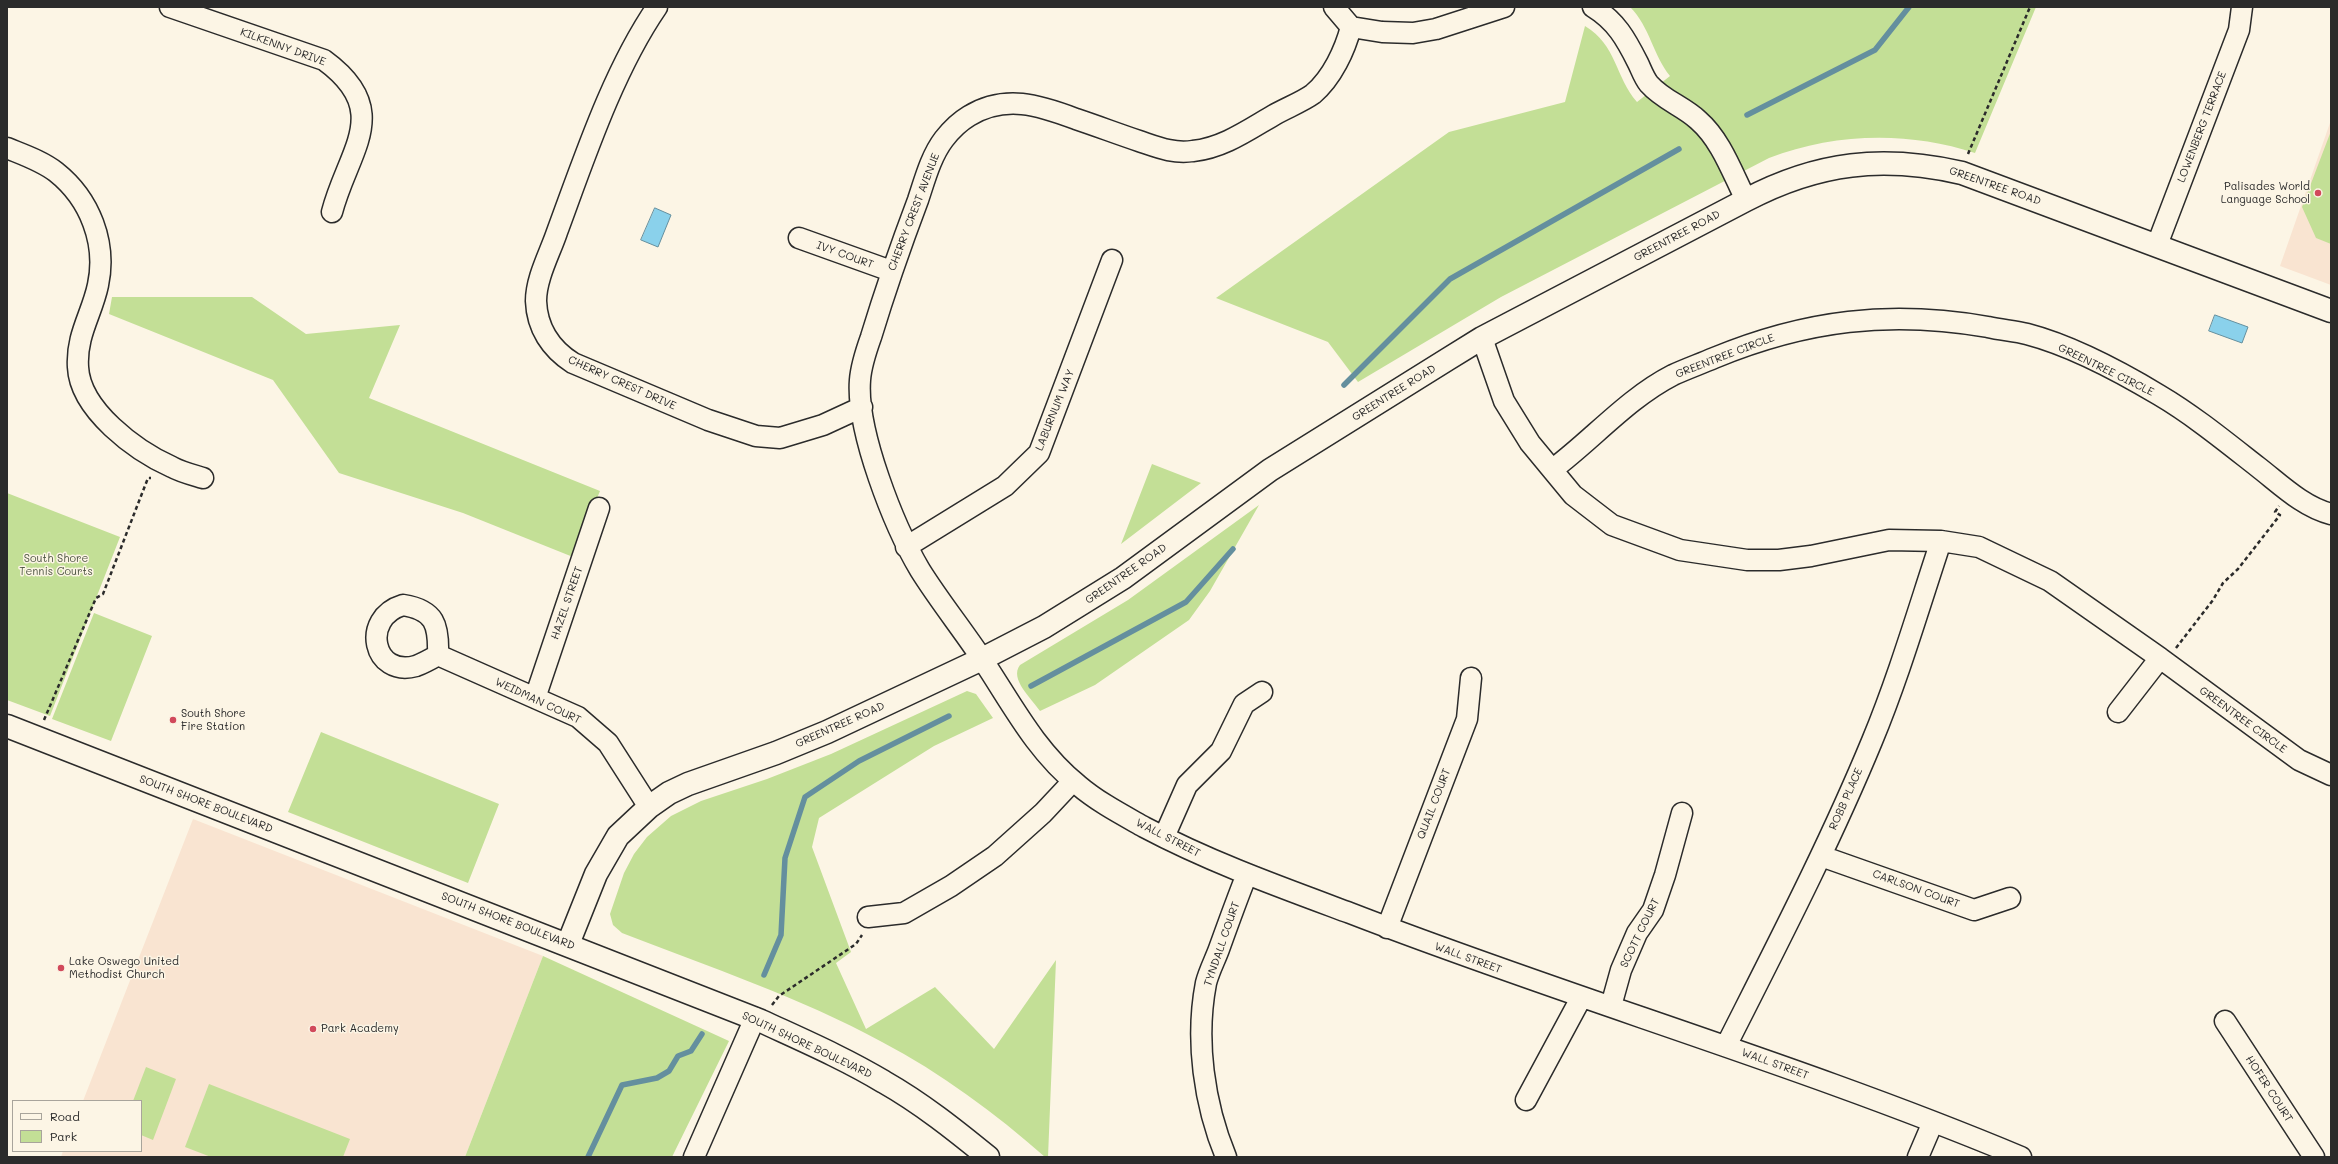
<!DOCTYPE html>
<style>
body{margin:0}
#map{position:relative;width:2338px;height:1164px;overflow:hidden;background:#fcf5e5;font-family:Mali,sans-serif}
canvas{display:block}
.frame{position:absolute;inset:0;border:8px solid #2b2b2b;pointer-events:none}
.legend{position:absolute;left:12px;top:1100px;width:130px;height:52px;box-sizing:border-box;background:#fcf5e5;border:1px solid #a8a49b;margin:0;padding:5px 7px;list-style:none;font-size:12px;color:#2b2b2b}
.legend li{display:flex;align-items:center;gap:8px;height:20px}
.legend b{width:20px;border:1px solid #a8a49b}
</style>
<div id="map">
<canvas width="2338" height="1164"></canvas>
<div class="frame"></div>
<ul class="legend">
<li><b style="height:5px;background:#fcf5e5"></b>Road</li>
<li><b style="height:11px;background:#c3df96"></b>Park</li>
</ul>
</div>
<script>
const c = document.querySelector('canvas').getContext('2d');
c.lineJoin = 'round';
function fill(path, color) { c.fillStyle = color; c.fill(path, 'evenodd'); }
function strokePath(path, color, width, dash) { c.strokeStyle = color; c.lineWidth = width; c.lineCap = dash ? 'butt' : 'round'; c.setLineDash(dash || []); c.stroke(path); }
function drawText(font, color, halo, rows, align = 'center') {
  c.font = font + ' Mali,sans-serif'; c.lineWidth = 3; c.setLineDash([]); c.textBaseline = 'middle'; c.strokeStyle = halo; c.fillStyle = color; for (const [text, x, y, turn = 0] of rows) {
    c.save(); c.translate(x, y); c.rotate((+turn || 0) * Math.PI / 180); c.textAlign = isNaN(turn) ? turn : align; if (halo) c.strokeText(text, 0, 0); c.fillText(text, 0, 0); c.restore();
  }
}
const built = new Path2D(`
 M 2331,120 L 2331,285 L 2280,266 Z
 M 193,819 L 543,956 L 465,1157 L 61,1157 L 63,1151 L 141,1151 L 141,1101 L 83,1101 Z`);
const green = new Path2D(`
 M 1630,7 L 2036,7 L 1975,153 C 1908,131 1834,133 1769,158 L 1501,297 L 1358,382 L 1328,342 L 1216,298 L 1449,132 L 1565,102 L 1585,26 C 1617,45 1615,77 1637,102 L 1670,76 C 1653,55 1650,27 1630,7 Z
 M 2331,131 L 2331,244 L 2316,238 L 2302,207 Z
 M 112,297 L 252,297 L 306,334 L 400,325 L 369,398 L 600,491 L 573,557 L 463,513 L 339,473 L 273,380 L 109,314 Z
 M 1152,464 L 1201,483 L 1121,544 Z
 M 7,493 L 120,537 L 50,716 L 7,700 Z
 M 1259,505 L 1210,591 L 1189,620 L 1095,685 L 1040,711 C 1032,699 1009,679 1020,665 L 1128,600 Z
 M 94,613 L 152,636 L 111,741 L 52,719 Z
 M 967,691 L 976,694 L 993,718 L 934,746 L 819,818 L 812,847 L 851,952 L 836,963 L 866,1029 L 935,987 L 994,1049 L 1056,960 L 1048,1157 L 1045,1157 C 995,1113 941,1073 882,1042 C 800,997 709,967 622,933 L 613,925 L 610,914 L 624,873 L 634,854 L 647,837 L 671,816 L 701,801 L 767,779 L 831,754 Z
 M 321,732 L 499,804 L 468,883 L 288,812 Z
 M 543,956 L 729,1041 L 672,1157 L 465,1157 Z
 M 146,1067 L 176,1079 L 153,1140 L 141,1135 L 141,1101 L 133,1101 Z
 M 209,1084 L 350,1139 L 343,1157 L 211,1157 L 185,1147 Z`);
const water = new Path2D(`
 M 655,208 L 671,215 L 658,247 L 641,240 Z
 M 2215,315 L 2248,327 L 2242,343 L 2209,331 Z`);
const stream = new Path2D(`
 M 1747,115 L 1875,50 L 1909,7
 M 1344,385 L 1450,279 L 1679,149
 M 1031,686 L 1186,602 L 1233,549
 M 764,975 L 781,935 L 785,858 L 805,797 L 859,761 L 949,716
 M 588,1157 L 622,1085 L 657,1078 L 669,1071 L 678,1056 L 691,1051 L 702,1034`);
const path = new Path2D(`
 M 1968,154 L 2030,7
 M 2176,648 L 2213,600 L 2223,583 L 2238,569 L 2280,515 L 2275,512 L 2279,506
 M 44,720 L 96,598 L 103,594 L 148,478 L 151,478
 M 772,1005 L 779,996 L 856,944 L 862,935`);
const minor = new Path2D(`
 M 170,7 L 324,60 C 394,111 348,150 332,212
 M 657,7 C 613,71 584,159 557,232 C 550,253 536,278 536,301 C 537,328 551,349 573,363 L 708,420 L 756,436 L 780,438 L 823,425 L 862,407
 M 1334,7 L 1351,27 L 1382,32 L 1413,33 L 1436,29 L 1504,7
 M 1593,7 C 1616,21 1626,39 1638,63 C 1641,69 1644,78 1649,84 C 1663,100 1683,106 1698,120 C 1721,140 1732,172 1746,200
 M 1351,27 C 1345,50 1332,78 1313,94 C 1302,102 1286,108 1274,115 C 1248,130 1223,148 1193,151 C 1173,154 1157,147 1139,141 C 1118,134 1097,126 1076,119 C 1039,105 1005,94 969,116 C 959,122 951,130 944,139 C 931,156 925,179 918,200 C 901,245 885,291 871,337 C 866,351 861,366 860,380 C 856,431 894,526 920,570 C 940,602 963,630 984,662 C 1013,706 1036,751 1078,785 C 1098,802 1121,814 1144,827 C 1210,862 1280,887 1350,913 C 1572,999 1801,1065 2021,1157
 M 7,148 C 24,155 42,161 56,172 C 90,199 107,243 98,285 C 92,314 76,335 78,367 C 80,410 136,451 172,467 C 181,472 193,475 203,478
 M 799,238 L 891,271
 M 2157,245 L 2239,30 L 2242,7
 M 1482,338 L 1504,401 L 1530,443 L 1573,495 L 1612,525 L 1680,550 L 1747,560 L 1779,560 L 1811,556 L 1889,540 L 1941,541 L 1979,547 L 2050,581 L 2160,658 L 2299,760 L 2331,775
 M 1553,469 C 1593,439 1628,398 1673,375 C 1686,369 1700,364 1714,358 C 1806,320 1890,310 1988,327 C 2001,330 2015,331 2027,334 C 2073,346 2119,371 2159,395 C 2193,415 2226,442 2258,467 C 2280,484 2303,507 2331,514
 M 906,547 L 1005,486 L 1039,453 L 1112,260
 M 403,605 C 435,610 439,625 438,655 C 431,659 424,663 416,666 C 373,678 360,618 403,605 Z
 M 438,655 L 578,717 L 608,743 L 649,807
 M 535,698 L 599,508
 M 2118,712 L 2160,658
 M 1164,837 L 1187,785 L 1221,751 L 1244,704 L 1262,692
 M 1821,856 L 1974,910 L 2010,898
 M 868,917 L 904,913 L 951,886 L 995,856 L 1043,813 L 1073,781
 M 1387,928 L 1467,719 L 1471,678
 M 1611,1006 L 1621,970 L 1637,933 L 1653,910 L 1665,875 L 1682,813
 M 2225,1021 L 2314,1157
 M 1726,1046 C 1777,945 1829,845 1872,741 C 1899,676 1919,607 1941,541
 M 1526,1100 L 1581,998
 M 694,1157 L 755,1018
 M 1226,1157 C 1204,1104 1195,1040 1206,983 C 1209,971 1215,960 1219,949 C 1228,924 1237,899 1247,874
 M 1918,1157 L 1933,1122`);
const tertiary = new Path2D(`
 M 568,944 L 596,874 L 618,836 L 649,807 L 669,793 L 688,784 L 776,753 L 827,732 L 982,659 L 1044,627 L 1123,578 L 1270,470 L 1448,359 L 1482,338 L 1746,200 C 1818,162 1883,155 1962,173 L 2331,311`);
const secondary = new Path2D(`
 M 7,726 L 761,1021 C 802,1040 844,1058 884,1082 C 921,1103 955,1130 988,1157`);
const markers = [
 [2318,193,4,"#d1495b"],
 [173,720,4,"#d1495b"],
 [61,968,4,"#d1495b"],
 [313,1029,4,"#d1495b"]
];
const streetNames = [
 ["KILKENNY DRIVE",283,47,20],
 ["LOWENBERG TERRACE",2202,127,-69],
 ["GREENTREE ROAD",1995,186,19],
 ["CHERRY CREST AVENUE",914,212,-69],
 ["GREENTREE ROAD",1677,236,-28],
 ["IVY COURT",845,255,20],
 ["GREENTREE CIRCLE",1725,356,-21],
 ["GREENTREE CIRCLE",2106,370,26],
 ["CHERRY CREST DRIVE",622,383,24],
 ["GREENTREE ROAD",1394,393,-32],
 ["LABURNUM WAY",1055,410,-68],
 ["GREENTREE ROAD",1126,574,-35],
 ["HAZEL STREET",567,603,-71],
 ["WEIDMAN COURT",538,701,25],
 ["GREENTREE CIRCLE",2243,720,36],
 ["GREENTREE ROAD",840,725,-24],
 ["ROBB PLACE",1846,799,-66],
 ["SOUTH SHORE BOULEVARD",206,804,21],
 ["QUAIL COURT",1434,804,-69],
 ["WALL STREET",1168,838,27],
 ["CARLSON COURT",1916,889,20],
 ["SOUTH SHORE BOULEVARD",508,921,21],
 ["SCOTT COURT",1640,933,-64],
 ["TYNDALL COURT",1222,944,-71],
 ["WALL STREET",1468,958,20],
 ["SOUTH SHORE BOULEVARD",807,1045,25],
 ["WALL STREET",1775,1064,20],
 ["HOFER COURT",2269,1089,57]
];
const poiNames = [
 ["Palisades World",2310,187,"right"],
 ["Language School",2310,200,"right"],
 ["South Shore",181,714],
 ["Fire Station",181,727],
 ["Lake Oswego United",69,962],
 ["Methodist Church",69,975],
 ["Park Academy",321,1029]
];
const parkNames = [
 ["South Shore",56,559],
 ["Tennis Courts",56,572]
];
fill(built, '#f9e4d1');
fill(green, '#c3df96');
fill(water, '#8ad1eb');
strokePath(water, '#648f9e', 1);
strokePath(stream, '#648f9e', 5.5);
strokePath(minor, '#2b2b2b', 23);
strokePath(tertiary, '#2b2b2b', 25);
strokePath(secondary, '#2b2b2b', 25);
strokePath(path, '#2b2b2b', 2.5, [4, 3]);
strokePath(minor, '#fcf5e5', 20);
strokePath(tertiary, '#fcf5e5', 22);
strokePath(secondary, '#fcf5e5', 22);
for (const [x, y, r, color] of markers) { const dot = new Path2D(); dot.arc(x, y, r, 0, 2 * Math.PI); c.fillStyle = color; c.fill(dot); strokePath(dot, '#fcf5e5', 1.5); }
drawText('11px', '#2b2b2b', '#fcf5e5', streetNames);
drawText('11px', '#2b2b2b', '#fcf5e5', poiNames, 'left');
drawText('11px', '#515846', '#fcf5e5', parkNames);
</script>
